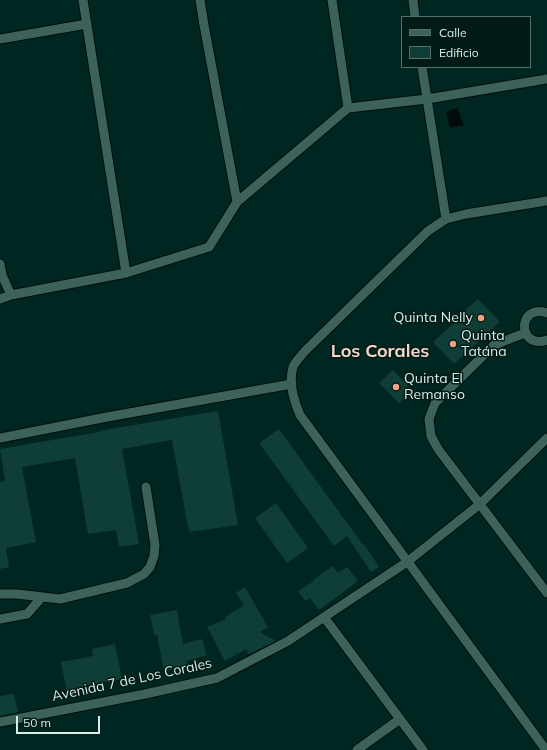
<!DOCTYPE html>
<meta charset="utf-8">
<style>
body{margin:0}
#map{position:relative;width:547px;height:750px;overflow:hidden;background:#002621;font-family:Mulish,sans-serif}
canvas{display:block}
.legend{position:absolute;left:401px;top:16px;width:130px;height:52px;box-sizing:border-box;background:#011c17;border:1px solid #576f6b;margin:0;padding:5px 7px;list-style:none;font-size:12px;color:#d9ece8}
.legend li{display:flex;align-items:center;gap:8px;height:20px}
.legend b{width:20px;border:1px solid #576f6b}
.scale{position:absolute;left:16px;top:716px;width:84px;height:18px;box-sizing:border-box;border:2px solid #d9ece8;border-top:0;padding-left:5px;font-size:12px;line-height:14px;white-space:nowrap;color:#d9ece8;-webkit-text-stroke:3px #011c17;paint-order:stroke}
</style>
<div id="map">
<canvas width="547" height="750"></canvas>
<ul class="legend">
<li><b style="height:5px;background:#3d625b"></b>Calle</li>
<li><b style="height:11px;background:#0f3e37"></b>Edificio</li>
</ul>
<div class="scale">50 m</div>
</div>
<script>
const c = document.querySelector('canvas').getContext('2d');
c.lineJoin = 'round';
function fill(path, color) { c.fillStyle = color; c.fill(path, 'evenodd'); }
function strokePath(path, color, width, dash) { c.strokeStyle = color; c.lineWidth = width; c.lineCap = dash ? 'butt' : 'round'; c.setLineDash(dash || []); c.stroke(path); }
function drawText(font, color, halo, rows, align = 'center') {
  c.font = font + ' Mulish,sans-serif'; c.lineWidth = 3; c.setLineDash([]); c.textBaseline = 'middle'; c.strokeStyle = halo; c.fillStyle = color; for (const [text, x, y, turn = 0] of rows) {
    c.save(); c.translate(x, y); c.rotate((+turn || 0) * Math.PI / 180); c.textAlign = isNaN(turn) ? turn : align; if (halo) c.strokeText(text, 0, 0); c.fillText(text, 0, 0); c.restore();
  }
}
const water = new Path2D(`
 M 457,108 L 464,125 L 450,128 L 446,112 Z`);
const building = new Path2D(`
 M 478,299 L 500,322 L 454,364 L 433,342 L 464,314 L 462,313 Z
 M 393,370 L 413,391 L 399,403 L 379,383 Z
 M 218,411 L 238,525 L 189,532 L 172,440 L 122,449 L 139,544 L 119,547 L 116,530 L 88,534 L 75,458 L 22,467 L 36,542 L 6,548 L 9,567 L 0,569 L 0,482 L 5,481 L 0,449 L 99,432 L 99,431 Z
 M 279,429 L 363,545 L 364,544 L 379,567 L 371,572 L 347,536 L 334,546 L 259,443 Z
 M 276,503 L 308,548 L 287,563 L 255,518 Z
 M 333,566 L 338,573 L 347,567 L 358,581 L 319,610 L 310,598 L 305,601 L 298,591 L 314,581 L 313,580 Z
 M 245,587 L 268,627 L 260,632 L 276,641 L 249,654 L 246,649 L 225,661 L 207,627 L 226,619 L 225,617 L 244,605 L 236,593 Z
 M 177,610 L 183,644 L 202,639 L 207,655 L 187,661 L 188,667 L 164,671 L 157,635 L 154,635 L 150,615 Z
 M 115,644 L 122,679 L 88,685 L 89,689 L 67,693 L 61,662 L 93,656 L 92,649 Z
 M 14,694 L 18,712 L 0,716 L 0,696 Z`);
const minor = new Path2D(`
 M 83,0 L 126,273
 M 200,0 L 204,25 L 237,202
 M 332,0 L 348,108
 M 413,0 L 415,17
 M 0,39 L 87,24
 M 422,67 L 446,219
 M 0,264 L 2,275 L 11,295 L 126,273 L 209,247 L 237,202 L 348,108 L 427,99 L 547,79
 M 0,299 L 11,295
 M 547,313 C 517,303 517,350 547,340
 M 525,333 L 494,345 L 435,403 L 429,419 L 431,436 L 438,449 L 547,593
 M 0,438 L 107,417 L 292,384
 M 0,594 L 17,594 L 60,599 L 127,583 L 144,574 L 150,567 L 154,556 L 155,545 L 146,487
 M 324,617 L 423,750
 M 0,619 L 27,614 L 42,597
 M 0,722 L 145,694 L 217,678 L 288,641 L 407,562 L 480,504 L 547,438
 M 357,750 L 400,719
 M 546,750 L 300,415 C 294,401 288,383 293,367 C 295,362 301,356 305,351 L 428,231 L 446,219 L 466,214 L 547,201`);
const markers = [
 [481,318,4,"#f39f82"],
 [453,344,4,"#f39f82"],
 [396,387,4,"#f39f82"]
];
const poiNames = [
 ["Quinta Nelly",473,318,"right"],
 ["Quinta",461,336],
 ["Tatána",461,352],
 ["Quinta El",404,379],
 ["Remanso",404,395]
];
const streetNames = [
 ["Avenida 7 de Los Corales",132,680,-12]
];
const districtNames = [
 ["Los Corales",380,352]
];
fill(water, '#000c0a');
fill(building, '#0f3e37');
strokePath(minor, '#000e0a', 11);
strokePath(minor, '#3d625b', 9);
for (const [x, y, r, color] of markers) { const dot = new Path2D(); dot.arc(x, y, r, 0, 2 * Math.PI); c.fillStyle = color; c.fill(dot); strokePath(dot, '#011c17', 1.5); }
drawText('14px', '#d9ece8', '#011c17', poiNames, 'left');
drawText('14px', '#d9ece8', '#011c17', streetNames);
drawText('bold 18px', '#f5d5c9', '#011c17', districtNames);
</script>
